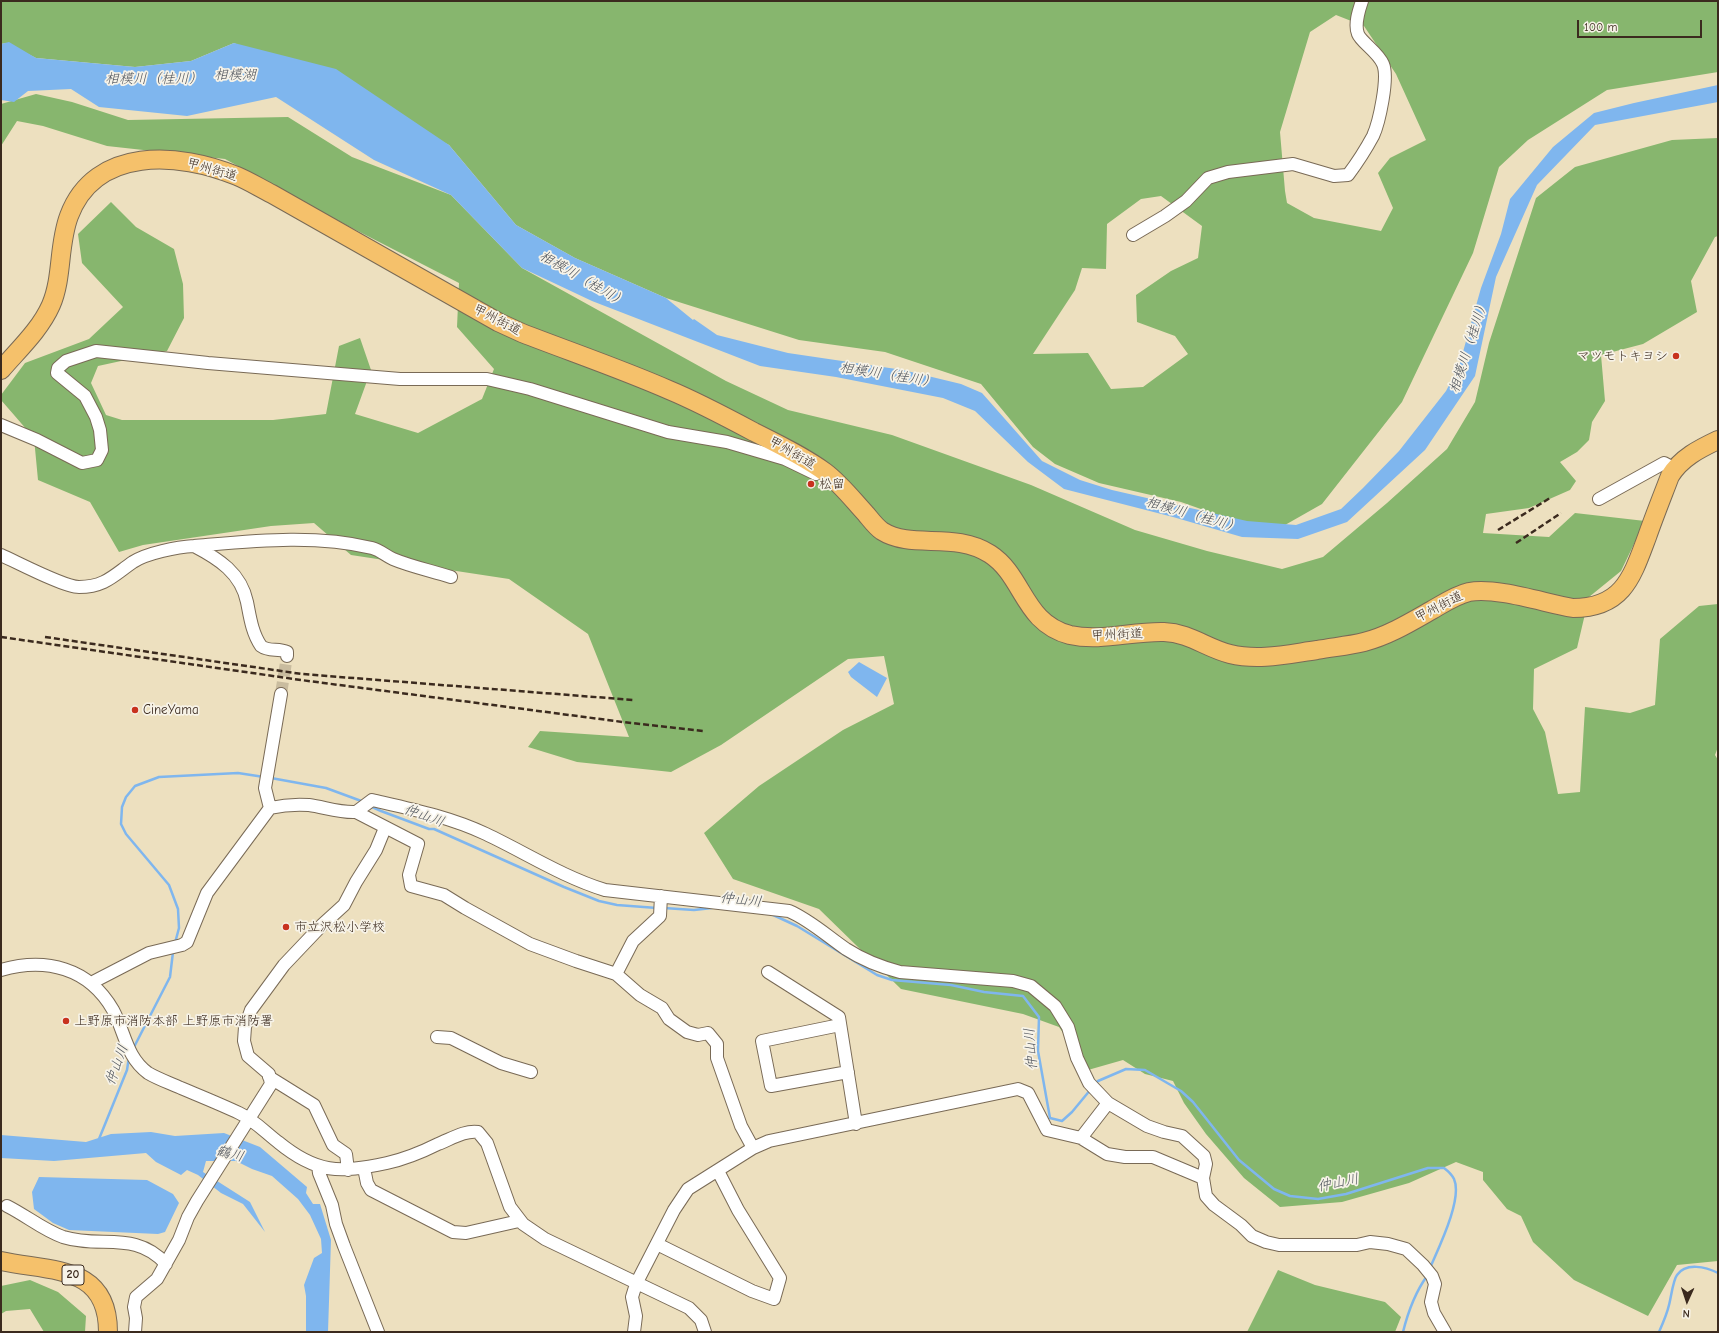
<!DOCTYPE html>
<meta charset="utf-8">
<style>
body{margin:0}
#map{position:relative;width:1719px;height:1333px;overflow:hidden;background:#ede0bf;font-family:"Comic Neue",sans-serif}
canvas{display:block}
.frame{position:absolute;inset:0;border:2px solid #3b2a1e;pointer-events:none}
.north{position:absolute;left:1667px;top:1281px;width:40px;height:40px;-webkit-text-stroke:3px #f7f3e8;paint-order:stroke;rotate:183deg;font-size:11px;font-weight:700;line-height:16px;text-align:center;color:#3b2a1e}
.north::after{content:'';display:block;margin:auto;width:14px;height:18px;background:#3b2a1e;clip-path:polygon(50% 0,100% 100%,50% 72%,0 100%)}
.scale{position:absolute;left:1577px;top:20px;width:125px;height:18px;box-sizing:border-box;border:2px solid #3b2a1e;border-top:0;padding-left:5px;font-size:12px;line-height:14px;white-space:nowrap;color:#3b2a1e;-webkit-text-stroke:3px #f7f3e8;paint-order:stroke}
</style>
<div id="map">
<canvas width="1719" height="1333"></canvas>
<div class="frame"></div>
<div class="north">N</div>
<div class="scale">100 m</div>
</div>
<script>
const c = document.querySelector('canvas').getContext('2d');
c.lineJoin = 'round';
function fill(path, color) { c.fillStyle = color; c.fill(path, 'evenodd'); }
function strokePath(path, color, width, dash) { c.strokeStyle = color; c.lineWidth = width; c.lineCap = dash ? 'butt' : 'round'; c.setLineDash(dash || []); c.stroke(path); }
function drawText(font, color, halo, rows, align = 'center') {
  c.font = font + ' "Comic Neue","Klee One",sans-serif'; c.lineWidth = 3.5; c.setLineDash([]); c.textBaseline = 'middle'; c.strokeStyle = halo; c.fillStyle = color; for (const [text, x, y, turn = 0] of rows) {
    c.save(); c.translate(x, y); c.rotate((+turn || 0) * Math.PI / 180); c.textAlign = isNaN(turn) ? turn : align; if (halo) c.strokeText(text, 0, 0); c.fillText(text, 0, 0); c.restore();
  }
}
const forest = new Path2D(`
 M 1,1 L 1718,1 L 1718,72 L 1607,90 L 1528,140 L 1499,167 L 1473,253 L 1402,402 L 1322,504 L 1285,525 L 1246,525 L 1181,502 L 1099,483 L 1055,464 L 1033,447 L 981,384 L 885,352 L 799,340 L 666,298 L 575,258 L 516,225 L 449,145 L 234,43 L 191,61 L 135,67 L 36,58 L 6,43 L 1,44 ZM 1336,15 L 1364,26 L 1396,74 L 1426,140 L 1390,158 L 1378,173 L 1393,208 L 1381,231 L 1314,218 L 1287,203 L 1285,191 L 1280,132 L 1310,32 ZM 1161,196 L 1202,226 L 1198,258 L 1171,271 L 1136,295 L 1137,322 L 1175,336 L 1188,354 L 1143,387 L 1111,389 L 1088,353 L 1033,354 L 1075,290 L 1082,268 L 1106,269 L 1107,224 L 1141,199 Z
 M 36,94 L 72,102 L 128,120 L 288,117 L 352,157 L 451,195 L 522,268 L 726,381 L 788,410 L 892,435 L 1031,485 L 1135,530 L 1207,551 L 1282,569 L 1323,557 L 1387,503 L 1447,449 L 1475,402 L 1489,343 L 1536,198 L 1575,167 L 1672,140 L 1718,138 L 1718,236 L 1715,237 L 1691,281 L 1697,312 L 1643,344 L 1601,355 L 1605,401 L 1592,422 L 1589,440 L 1577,452 L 1560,462 L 1576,481 L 1570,490 L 1529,508 L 1486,514 L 1483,533 L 1549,537 L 1575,513 L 1645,521 L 1621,571 L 1589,597 L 1577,648 L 1534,669 L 1533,709 L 1545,732 L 1558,794 L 1580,792 L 1585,707 L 1630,713 L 1655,705 L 1660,639 L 1699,606 L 1718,604 L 1718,747 L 1715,755 L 1718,760 L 1718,1261 L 1677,1265 L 1648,1316 L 1574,1280 L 1533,1242 L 1521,1216 L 1507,1209 L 1483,1180 L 1483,1172 L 1456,1162 L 1409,1183 L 1342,1202 L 1280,1207 L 1244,1178 L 1206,1134 L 1184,1103 L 1173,1081 L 1145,1074 L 1123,1060 L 1088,1070 L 1059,1027 L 1023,1014 L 901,989 L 819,909 L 733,879 L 704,833 L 759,786 L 843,730 L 894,704 L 884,656 L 848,659 L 721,745 L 671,772 L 577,762 L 528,747 L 540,731 L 629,737 L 588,634 L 509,579 L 351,555 L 314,523 L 271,526 L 143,545 L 119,552 L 90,502 L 38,480 L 34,438 L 1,400 L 1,395 L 25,363 L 89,339 L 123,307 L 82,263 L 78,234 L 111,202 L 136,227 L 174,249 L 183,284 L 184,318 L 167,351 L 98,366 L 91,383 L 106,415 L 122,420 L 273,420 L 326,414 L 339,346 L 360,338 L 371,370 L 355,414 L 418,433 L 482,399 L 494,369 L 457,327 L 459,283 L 348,226 L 225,159 L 107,146 L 43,126 L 17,121 L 1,146 L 1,104 Z
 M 1278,1270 L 1315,1285 L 1385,1302 L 1401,1317 L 1395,1332 L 1247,1332 Z
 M 30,1280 L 58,1292 L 86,1316 L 85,1332 L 44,1332 L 30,1309 L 6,1311 L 1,1314 L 1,1286 Z`);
const water = new Path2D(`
 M 9,42 L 36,58 L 135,67 L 191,61 L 234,43 L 336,69 L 449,145 L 516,225 L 575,258 L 666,298 L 693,320 L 694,319 L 717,335 L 788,353 L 903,370 L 961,384 L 982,393 L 1042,461 L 1080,480 L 1112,490 L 1247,521 L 1296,525 L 1341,509 L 1363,488 L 1399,451 L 1446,391 L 1459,366 L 1481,288 L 1501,234 L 1510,199 L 1553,147 L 1594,113 L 1634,103 L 1718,85 L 1718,102 L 1595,125 L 1537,185 L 1496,277 L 1475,376 L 1425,450 L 1347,522 L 1298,539 L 1242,537 L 1173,517 L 1064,489 L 1028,462 L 975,411 L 943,398 L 836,377 L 760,366 L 592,301 L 522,268 L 451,195 L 374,160 L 276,97 L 187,116 L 99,107 L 71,89 L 28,91 L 14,102 L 1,100 L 1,44 Z
 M 859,662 L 887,678 L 877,697 L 851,677 L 848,672 Z
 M 151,1132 L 175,1136 L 224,1133 L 260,1147 L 307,1187 L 306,1193 L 313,1204 L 320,1204 L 331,1240 L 328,1332 L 306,1332 L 306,1296 L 304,1285 L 314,1258 L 322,1253 L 321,1239 L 310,1215 L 298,1199 L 272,1176 L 252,1169 L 236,1161 L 206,1161 L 203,1172 L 250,1202 L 265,1232 L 243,1204 L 221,1193 L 198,1175 L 187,1170 L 181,1175 L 156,1162 L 146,1153 L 54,1161 L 1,1158 L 1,1135 L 86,1142 L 111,1134 Z
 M 39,1177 L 147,1180 L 173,1194 L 179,1203 L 165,1232 L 158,1234 L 69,1230 L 53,1223 L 34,1209 L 32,1192 Z`);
const stream = new Path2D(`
 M 271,778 L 326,788 L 364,802
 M 370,806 L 381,811 L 429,829 L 434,829 L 564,887 L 599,901 L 617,905 L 657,908
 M 664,908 L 694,910 L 712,908
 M 771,914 L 797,926 L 877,975 L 892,980 L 951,985 L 984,992 L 1023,996 L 1039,1017 L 1038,1051 L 1050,1118 L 1062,1121 L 1072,1112 L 1091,1089
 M 175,943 L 179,928 L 178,909 L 169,885 L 126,834 L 121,824 L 122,807 L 126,797 L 135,786 L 159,777 L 238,773 L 264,777
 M 133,1049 L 170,977 L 173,952
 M 1095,1084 L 1098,1081 L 1126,1069 L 1145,1070 L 1181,1091 L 1193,1102 L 1239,1160 L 1274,1189 L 1290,1196 L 1318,1199 L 1346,1194 L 1428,1168 L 1444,1168 C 1448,1171 1452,1175 1454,1179 C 1463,1199 1438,1249 1430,1268
 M 99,1139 L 127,1070 L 129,1057
 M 1403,1332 C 1408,1312 1414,1294 1427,1276
 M 1659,1332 C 1663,1323 1667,1314 1669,1305 C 1671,1298 1673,1280 1677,1275 C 1686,1262 1706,1267 1718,1273`);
const minorTunnel = new Path2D(`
 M 281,694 L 287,656`);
const minor = new Path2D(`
 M 1133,235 L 1165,216 L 1186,201 L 1208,178 L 1228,172 L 1293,164 L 1334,176 L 1348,175 C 1357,163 1366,149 1373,136 C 1379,123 1389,78 1383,64 C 1378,52 1361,42 1358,34 C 1354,24 1359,10 1362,1
 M 1,425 L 37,440 L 82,463 L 97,460 L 102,450 L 100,430 L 96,417 L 85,396 L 57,373 L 58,368 L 66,361 L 96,351 L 208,363 L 400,379 L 487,379 L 530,389 L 668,432 L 727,442 L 785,459 L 816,474
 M 1599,499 L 1664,463 L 1675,469
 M 194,546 C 219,559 241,573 247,602 C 250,617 252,633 261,646 C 269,652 278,648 287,652 L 287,656
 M 1,555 C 17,562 64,587 79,587 C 105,587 114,575 133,562 C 147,553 177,547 194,546 C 253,541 314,534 372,548 C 380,550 386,556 393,559 C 412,567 433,571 451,577
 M 270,808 L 265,788 L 281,694
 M 356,812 L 372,800 C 411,809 450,817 486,834 C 526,853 563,877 605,890 L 789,911 C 810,920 827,936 846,949 C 863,960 881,967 900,972 L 1013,981 L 1031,986 L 1055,1006 L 1068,1027 L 1077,1058 L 1089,1083 L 1108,1103 L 1147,1126 L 1164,1132 L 1182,1136 L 1204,1156 L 1206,1164 L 1203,1178 L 1206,1196 L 1214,1205 L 1241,1225 L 1252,1236 L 1266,1242 L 1279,1245 L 1357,1245 L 1370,1242 L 1388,1244 L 1406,1249 L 1423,1265 L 1432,1276 L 1435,1284 L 1431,1302 L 1434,1313 L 1445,1332
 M 1,970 C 46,957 89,968 113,1010 C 125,1032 126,1057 148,1073 C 158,1079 170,1083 181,1088 C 200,1096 220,1104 239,1113 C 254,1120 265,1132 278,1142 C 317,1174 339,1173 387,1163 C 405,1159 422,1152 438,1144 C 451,1139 465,1130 478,1132 L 487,1143 L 510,1207 L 523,1224 L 545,1239 L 689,1308 L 701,1320 L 705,1332
 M 768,972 L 839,1017 L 856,1124
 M 616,974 L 633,941 L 660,916 L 661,896
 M 91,983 L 149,953 L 182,945 L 187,942 L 207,893 L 270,808 C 283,805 295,804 309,805 C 324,807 340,813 356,812 L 418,844 L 409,875 L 411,886 L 444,895 L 465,908 L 530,944 L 576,961 L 616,974 L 640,995 L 662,1008 L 669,1019 L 687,1032 L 698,1035 L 708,1033 L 717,1044 L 717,1058 L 741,1126 L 753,1148
 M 840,1025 L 762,1041 L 771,1086 L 848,1072
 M 437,1037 L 451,1038 L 501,1063 L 531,1072
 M 269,1077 L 314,1105 L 333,1145 L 346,1154 L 348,1170
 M 1081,1138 L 1108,1103
 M 318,1166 L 319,1173 L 332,1205 L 336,1224 L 344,1246 L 378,1332
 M 364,1168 L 367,1183 L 371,1190 L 453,1232 L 466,1233 L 519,1221
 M 7,1206 C 27,1216 43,1230 63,1237 C 101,1249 135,1230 166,1264
 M 657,1244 L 752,1291 L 774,1299 L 780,1278 L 738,1210 L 718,1171
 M 135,1332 L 136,1318 L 134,1307 L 136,1297 L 157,1279 L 179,1240 L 188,1217 L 197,1201 L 271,1084 L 269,1074 L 248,1056 L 244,1041 L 245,1027 L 251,1010 L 284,965 L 322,925 L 344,905 L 356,882 L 376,850 L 385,828
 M 634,1332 L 636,1316 L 632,1297 L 636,1284 L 674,1210 L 688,1189 L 753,1148 L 769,1141 L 1018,1089 L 1028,1093 L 1047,1130 L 1081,1138 L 1107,1154 L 1125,1157 L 1153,1157 L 1203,1178`);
const highway = new Path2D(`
 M 1,370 C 18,350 40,330 51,305 C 63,277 58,245 69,216 C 95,146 179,152 237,176 C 249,181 260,188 272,194 L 498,322 L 522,333 C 571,352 621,369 669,390 C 698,402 726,417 754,432 C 778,444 803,456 825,472 C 841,484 853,500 866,514 C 871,520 876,527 882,531 C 912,550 954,531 990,554 C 1024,576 1023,623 1070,635 C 1101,642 1132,631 1164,632 C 1190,633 1206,648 1230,654 C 1259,661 1288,654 1317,650 C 1333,647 1348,646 1364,642 C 1388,636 1411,622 1432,610 C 1444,603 1456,595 1469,592 C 1497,587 1544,603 1573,608 C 1623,608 1632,577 1647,537 C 1654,517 1662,497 1670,476 C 1681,458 1699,449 1718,440
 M 1,1261 C 50,1272 108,1264 108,1332`);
const rail = new Path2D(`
 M 1498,530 L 1550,498
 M 1516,543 L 1561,513
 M 1,637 L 301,680 L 623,722 L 703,731
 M 45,637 L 302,674 L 633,700`);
const markers = [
 [1676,356,4,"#c8321e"],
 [811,484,4,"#c8321e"],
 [135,710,4,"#c8321e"],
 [286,927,4,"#c8321e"],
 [66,1021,4,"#c8321e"]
];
const shields = [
 [73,1275,22]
];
const shieldNames = [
 ["20",73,1275]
];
const streetNames = [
 ["甲州街道",212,170,16],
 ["甲州街道",497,320,27],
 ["甲州街道",792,453,30],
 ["甲州街道",1439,607,-27],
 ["甲州街道",1117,635,-3]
];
const poiNames = [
 ["マツモトキヨシ",1668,356,"right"],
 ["松留",819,484],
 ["CineYama",143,710],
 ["市立沢松小学校",294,927],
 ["上野原市消防本部 上野原市消防署",74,1021]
];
const waterNames = [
 ["相模湖",235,75],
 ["相模川（桂川）",154,79],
 ["相模川（桂川）",583,279,30],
 ["相模川（桂川）",1469,346,-72],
 ["相模川（桂川）",888,375,9],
 ["相模川（桂川）",1193,515,16],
 ["仲山川",424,816,20],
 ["仲山川",741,900,6],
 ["仲山川",1031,1049,-94],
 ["仲山川",117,1065,-70],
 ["鶴川",230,1154,15],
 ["仲山川",1338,1183,-11]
];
fill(forest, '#87b66e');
fill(water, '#7fb6ee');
strokePath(stream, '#7fb6ee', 2.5);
strokePath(minorTunnel, '#c9bc9f', 12, [12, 6]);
strokePath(minor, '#796a56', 14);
strokePath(highway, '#796a56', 20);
strokePath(minor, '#fff', 12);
strokePath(highway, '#f5c16b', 18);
strokePath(rail, '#3b2a1e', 2.5, [6, 3]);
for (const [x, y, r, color] of markers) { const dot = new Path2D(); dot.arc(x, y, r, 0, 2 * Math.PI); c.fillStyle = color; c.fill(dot); strokePath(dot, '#f7f3e8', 1.5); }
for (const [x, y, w] of shields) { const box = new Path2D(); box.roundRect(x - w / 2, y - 10, w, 20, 3); c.fillStyle = '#f7f3e8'; c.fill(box); strokePath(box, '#3b2a1e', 1); }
drawText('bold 12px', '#3b2a1e', null, shieldNames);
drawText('13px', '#3b2a1e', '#f7f3e8', streetNames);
drawText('13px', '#3b2a1e', '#f7f3e8', poiNames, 'left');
drawText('italic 14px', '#4f545c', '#f7f3e8', waterNames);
</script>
